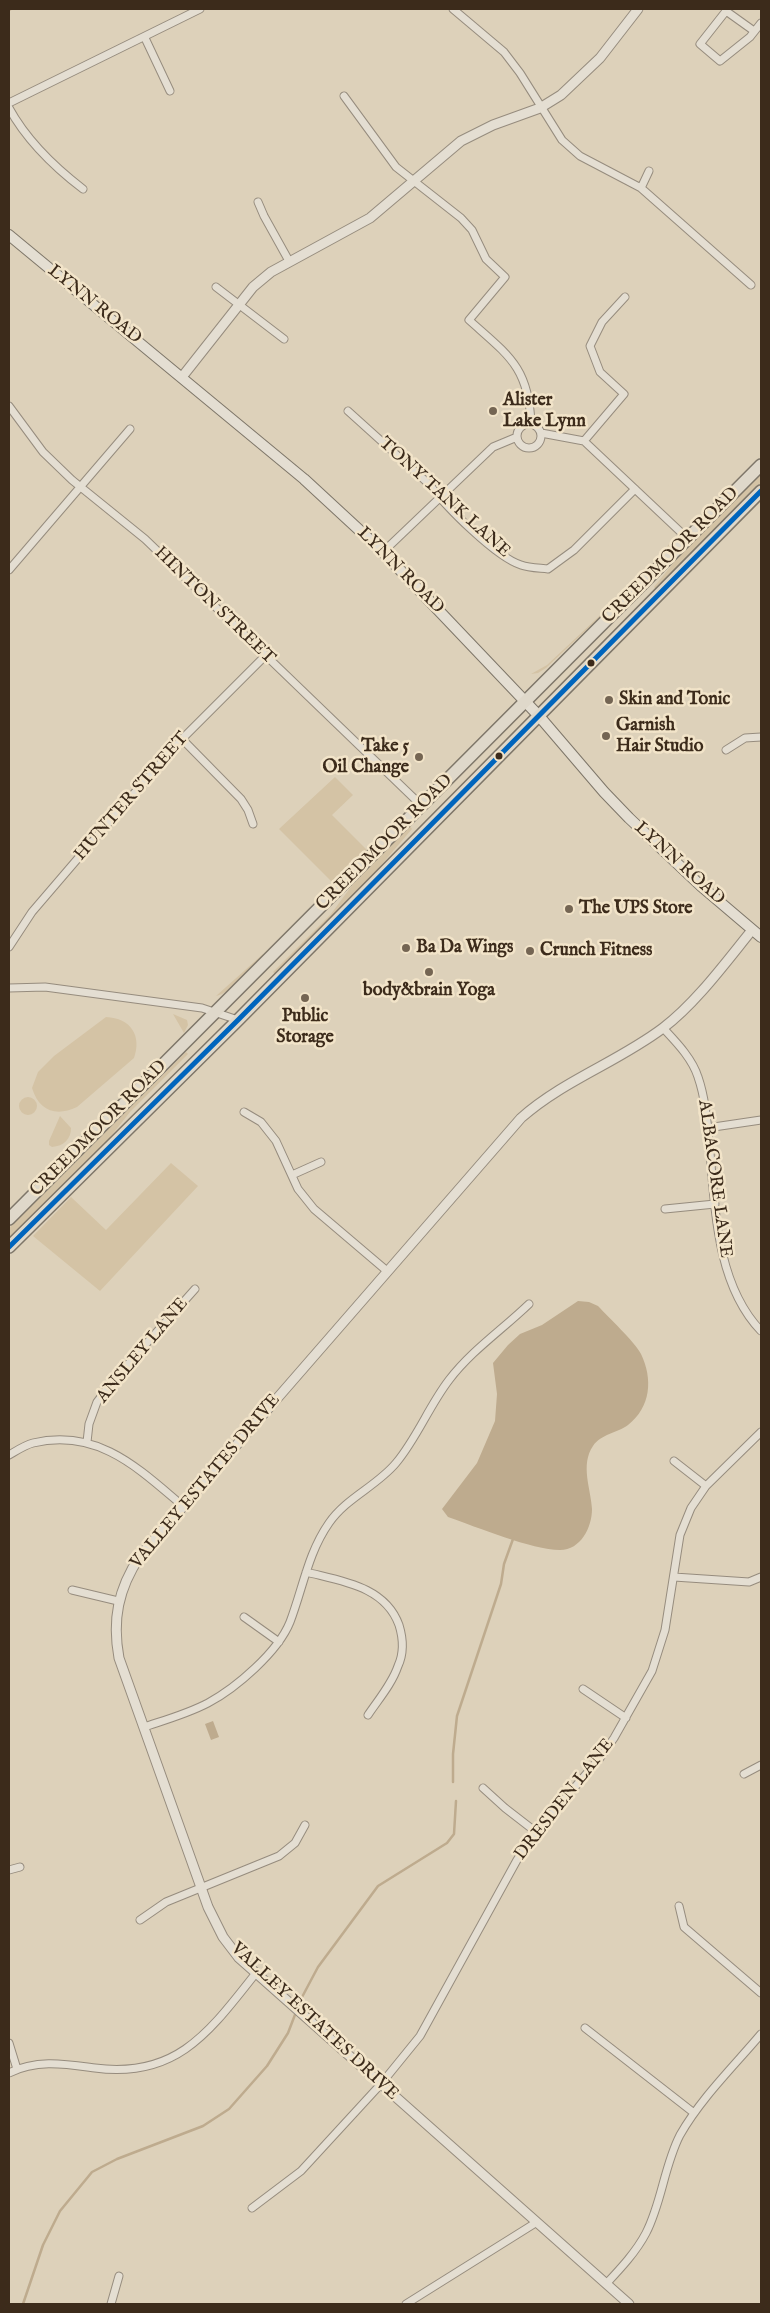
<!DOCTYPE html>
<style>
body{margin:0}
#map{position:relative;width:770px;height:2313px;overflow:hidden;background:#ddd1ba;font-family:"IM FELL English",serif}
canvas{display:block}
.frame{position:absolute;inset:0;border:10px solid #3c2b1b;pointer-events:none}
</style>
<div id="map">
<canvas width="770" height="2313"></canvas>
<div class="frame"></div>
</div>
<script>
const c = document.querySelector('canvas').getContext('2d');
c.lineJoin = 'round';
function fill(path, color) { c.fillStyle = color; c.fill(path, 'evenodd'); }
function strokePath(path, color, width, dash) { c.strokeStyle = color; c.lineWidth = width; c.lineCap = dash ? 'butt' : 'round'; c.setLineDash(dash || []); c.stroke(path); }
function drawText(font, color, halo, rows, align = 'center') {
  c.font = font + ' "IM FELL English",serif'; c.lineWidth = 5; c.setLineDash([]); c.textBaseline = 'middle'; c.strokeStyle = halo; c.fillStyle = color; for (const [text, x, y, turn = 0] of rows) {
    c.save(); c.translate(x, y); c.rotate((+turn || 0) * Math.PI / 180); c.textAlign = isNaN(turn) ? turn : align; if (halo) c.strokeText(text, 0, 0); c.fillText(text, 0, 0); c.restore();
  }
}
const green = new Path2D(`
 M 761,473 L 761,485 L 657,590 L 654,587 L 683,551 Z
 M 670,543 L 668,551 L 659,561 L 546,668 L 538,673 L 531,674 L 547,665 L 641,577 Z
 M 335,777 L 353,795 L 332,815 L 367,850 L 334,884 L 279,829 Z
 M 410,826 L 412,829 L 370,878 L 275,974 L 273,972 L 331,914 L 353,884 Z
 M 263,954 L 262,958 C 252,968 230,994 216,996 Z
 M 173,1014 L 187,1020 L 188,1025 L 184,1033 Z
 M 106,1017 C 131,1018 142,1036 134,1058 L 77,1107 C 56,1117 39,1111 32,1088 L 38,1072 L 54,1056 Z
 M 186,1052 L 188,1054 L 130,1112 L 104,1145 L 9,1240 L 9,1228 Z
 M19 1106a9 9 0 1 1 18 0a9 9 0 1 1-18 0Z
 M 60,1116 L 71,1128 C 71,1139 64,1146 52,1147 L 49,1145 L 49,1141 Z
 M 171,1163 L 198,1186 L 100,1291 L 33,1236 L 71,1197 L 106,1230 Z`);
const water = new Path2D(`
 M 578,1301 L 589,1302 L 598,1306 C 609,1318 634,1341 641,1354 C 653,1379 651,1407 628,1425 C 617,1433 601,1434 593,1446 C 580,1465 591,1489 592,1509 C 592,1527 581,1550 560,1550 C 532,1550 477,1527 448,1517 L 442,1509 L 477,1463 L 495,1421 L 497,1394 L 493,1363 L 508,1345 L 520,1334 L 542,1325 Z
 M 213,1721 L 219,1737 L 211,1740 L 205,1724 Z`);
const stream = new Path2D(`
 M 9,10 L 11,9
 M 453,1782 L 453,1754 L 457,1716 L 501,1584 L 504,1564 L 513,1539
 M 23,2304 L 43,2245 L 60,2211 L 92,2172 L 117,2159 L 203,2126 L 229,2109 L 267,2066 L 288,2033 L 301,1999 L 318,1967 L 378,1886 L 447,1843 L 454,1834 L 456,1801`);
const minor = new Path2D(`
 M 453,9 L 504,52 L 520,73 L 562,140 L 580,156 L 641,188 L 751,285
 M 754,31 L 726,11 L 700,44 L 720,61 L 750,37 L 761,23
 M 145,38 L 170,91
 M 344,96 L 396,167 L 461,218 L 472,230 L 486,259 L 505,277 L 469,320 C 508,355 529,367 531,424
 M 9,103 L 200,9
 M 9,108 C 27,141 53,166 83,189
 M 641,188 L 649,171
 M 258,202 L 264,216 L 289,261
 M 216,287 L 284,339
 M 9,406 L 43,452 L 72,480 L 145,539 L 422,806
 M 348,411 L 430,485 C 446,507 496,557 521,565 C 529,568 540,568 548,569 L 574,550 L 635,489
 M517 436a12 12 0 1 1 24 0a12 12 0 1 1-24 0Z
 M 541,433 L 584,441 L 688,539
 M 584,441 L 624,394 L 600,372 L 590,346 L 602,322 L 625,297
 M 383,552 L 493,447 L 517,437
 M 9,570 L 130,429
 M 182,739 L 241,799 L 248,810 L 253,824
 M 726,750 L 745,738 L 761,737
 M 9,947 L 32,912 L 122,807 L 182,739 L 265,656
 M 9,988 L 45,987 L 202,1008 L 238,1020
 M 663,1028 C 676,1042 692,1058 698,1077 C 705,1097 707,1120 709,1141 C 715,1204 715,1283 761,1331
 M 244,1112 L 261,1122 L 276,1141 L 298,1189 L 314,1209 L 387,1271
 M 707,1128 L 761,1120
 M 292,1175 L 321,1162
 M 665,1209 L 715,1204
 M 87,1442 L 89,1424 L 97,1402 L 113,1381 L 195,1289
 M 9,1455 C 16,1451 25,1445 33,1443 C 98,1428 138,1468 183,1506
 M 674,1461 L 706,1486
 M 306,1572 C 341,1581 385,1586 399,1625 C 403,1638 404,1653 398,1666 C 392,1684 378,1700 368,1715
 M 674,1577 L 749,1582 L 761,1577
 M 72,1590 L 118,1601
 M 244,1617 L 279,1642
 M 583,1689 L 626,1718
 M 144,1727 C 165,1720 187,1714 208,1703 C 236,1688 278,1652 290,1622 C 303,1588 308,1553 329,1523 C 346,1498 377,1486 396,1463 C 417,1438 429,1406 449,1380 C 472,1350 502,1330 529,1304
 M 744,1774 L 761,1765
 M 483,1788 L 505,1808 L 536,1832
 M 9,1870 L 20,1867
 M 679,1906 L 684,1927 L 761,1993
 M 140,1920 L 166,1902 L 279,1856 L 295,1843 L 305,1825
 M 585,2028 L 694,2113
 M 9,2043 L 17,2069
 M 9,2073 C 37,2059 65,2064 95,2068 C 177,2079 210,2031 256,1973
 M 252,2208 L 301,2171 L 381,2084 L 420,2036 L 517,1860 L 536,1832 L 600,1758 L 614,1738 L 652,1671 L 665,1630 L 680,1535 L 691,1508 L 706,1486 L 761,1432
 M 606,2284 C 621,2268 636,2252 646,2233 C 662,2202 664,2166 680,2135 C 701,2098 734,2066 761,2034
 M 111,2304 L 119,2276
 M 406,2304 L 537,2222`);
const tertiary = new Path2D(`
 M 182,377 L 253,287 L 271,272 L 370,218 L 461,141 L 493,125 L 540,108 L 561,95 L 600,58 L 638,9
 M 629,2304 L 256,1973 L 239,1958 L 223,1937 L 208,1907 L 119,1658 C 112,1620 118,1589 140,1556 L 521,1118 C 564,1080 618,1062 663,1028 C 696,1003 726,962 752,930`);
const secondary = new Path2D(`
 M 9,235 L 304,479 L 383,552 L 539,716 L 604,792 L 629,818 L 701,886 L 761,937`);
const primary = new Path2D(`
 M 9,1219 L 761,465
 M 9,1247 L 238,1020 L 761,491`);
const bus1 = new Path2D(`
 M 9,1247 L 238,1020 L 761,491`);
const markers = [
 [493,411,5,"#746553"],
 [591,663,4.5,"#3c2b1b"],
 [609,700,5,"#746553"],
 [606,736,5,"#746553"],
 [499,756,4.5,"#3c2b1b"],
 [419,757,5,"#746553"],
 [569,909,5,"#746553"],
 [406,948,5,"#746553"],
 [530,951,5,"#746553"],
 [429,972,5,"#746553"],
 [305,998,5,"#746553"]
];
const streetNames = [
 ["LYNN ROAD",94,305,39],
 ["TONY TANK LANE",444,498,42],
 ["CREEDMOOR ROAD",671,556,-45],
 ["LYNN ROAD",400,571,45],
 ["HINTON STREET",214,606,44],
 ["HUNTER STREET",132,797,-49],
 ["CREEDMOOR ROAD",385,843,-45],
 ["LYNN ROAD",679,864,42],
 ["CREEDMOOR ROAD",99,1129,-45],
 ["ALBACORE LANE",714,1179,82],
 ["ANSLEY LANE",143,1351,-50],
 ["VALLEY ESTATES DRIVE",206,1482,-50],
 ["DRESDEN LANE",565,1800,-52],
 ["VALLEY ESTATES DRIVE",314,2022,43]
];
const poiNames = [
 ["Alister",503,401],
 ["Lake Lynn",503,422],
 ["Skin and Tonic",619,700],
 ["Garnish",616,726],
 ["Hair Studio",616,747],
 ["Take 5",409,747,"right"],
 ["Oil Change",409,768,"right"],
 ["The UPS Store",579,909],
 ["Ba Da Wings",416,948],
 ["Crunch Fitness",540,951],
 ["body&brain Yoga",429,991,"center"],
 ["Public",305,1017,"center"],
 ["Storage",305,1038,"center"]
];
fill(green, '#d4c3a5');
fill(water, '#beab8e');
strokePath(stream, '#beab8e', 2.5);
strokePath(minor, '#968c7e', 9);
strokePath(tertiary, '#968c7e', 11);
strokePath(secondary, '#7e7669', 12);
strokePath(primary, '#7e7669', 14);
strokePath(minor, '#e4ded2', 7);
strokePath(tertiary, '#e4ded2', 9);
strokePath(secondary, '#e4ded2', 10);
strokePath(primary, '#dfd8ca', 11);
strokePath(bus1, '#0065bd', 5);
for (const [x, y, r, color] of markers) { const dot = new Path2D(); dot.arc(x, y, r, 0, 2 * Math.PI); c.fillStyle = color; c.fill(dot); strokePath(dot, '#f2e4c9', 2); }
drawText('18px', '#3c2b1b', '#f2e4c9', streetNames);
drawText('bold 18px', '#3c2b1b', '#f2e4c9', poiNames, 'left');
</script>
